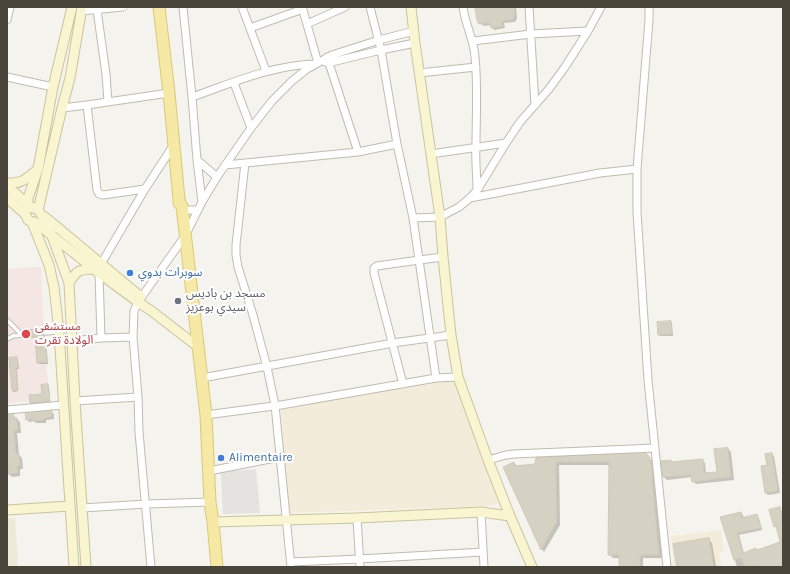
<!DOCTYPE html>
<meta charset="utf-8">
<style>
body{margin:0}
#map{position:relative;width:790px;height:574px;overflow:hidden;background:#f5f3ed;font-family:Karla,sans-serif}
canvas{display:block}
.frame{position:absolute;inset:0;border:8px solid #49453a;pointer-events:none}
</style>
<div id="map">
<canvas width="790" height="574"></canvas>
<div class="frame"></div>
</div>
<script>
const c = document.querySelector('canvas').getContext('2d');
c.lineJoin = 'round';
function fill(path, color) { c.fillStyle = color; c.fill(path, 'evenodd'); }
function strokePath(path, color, width, dash) { c.strokeStyle = color; c.lineWidth = width; c.lineCap = dash ? 'butt' : 'round'; c.setLineDash(dash || []); c.stroke(path); }
function drawText(font, color, halo, rows, align = 'center') {
  c.font = font + ' Karla,"Noto Sans Arabic",sans-serif'; c.lineWidth = 4; c.setLineDash([]); c.textBaseline = 'middle'; c.strokeStyle = halo; c.fillStyle = color; for (const [text, x, y, turn = 0] of rows) {
    c.save(); c.translate(x, y); c.rotate((+turn || 0) * Math.PI / 180); c.textAlign = isNaN(turn) ? turn : align; if (halo) c.strokeText(text, 0, 0); c.fillText(text, 0, 0); c.restore();
  }
}
const commercial = new Path2D(`
 M 431,380 L 458,382 L 504,502 L 488,506 L 288,513 L 281,406 Z
 M 721,530 L 724,552 L 719,552 L 722,567 L 674,567 L 671,536 Z`);
const education = new Path2D(`
 M 7,518 L 15,518 L 18,567 L 7,567 Z`);
const medical = new Path2D(`
 M 41,267 L 44,329 L 49,400 L 7,403 L 7,269 Z`);
const parking = new Path2D(`
 M 256,469 L 260,513 L 223,514 L 221,472 Z`);
const shadow = new Path2D(`
 M 476,7 L 516,7 L 517,18 L 516,21 L 514,22 L 504,23 L 505,28 L 494,30 L 492,27 L 492,25 L 484,26 L 479,22 Z
 M 671,322 L 672,324 L 673,336 L 660,336 L 659,335 Z
 M 44,330 L 45,331 L 43,336 L 46,339 L 48,364 L 40,364 L 38,363 L 36,338 L 31,338 L 33,334 L 31,331 Z
 M 16,358 L 18,360 L 19,369 L 17,369 L 18,391 L 14,392 L 12,390 Z
 M 48,385 L 49,387 L 50,402 L 32,404 L 31,403 L 43,395 Z
 M 51,412 L 54,414 L 54,419 L 46,420 L 46,423 L 36,423 L 34,421 L 29,422 L 27,419 Z
 M 13,415 L 20,422 L 21,433 L 17,433 L 19,455 L 22,458 L 23,469 L 20,469 L 20,476 L 12,477 L 9,474 L 9,470 L 7,471 L 7,416 Z
 M 728,449 L 731,452 L 734,480 L 696,484 L 693,481 L 692,477 L 667,480 L 664,477 L 670,461 L 672,463 L 702,460 L 705,463 L 706,474 L 718,473 Z
 M 645,454 L 653,462 L 653,465 L 654,466 L 656,481 L 654,481 L 662,558 L 643,558 L 643,567 L 620,567 L 620,558 L 613,558 L 610,555 L 610,465 L 559,465 L 560,525 L 544,552 L 542,549 L 504,467 L 514,463 L 518,467 L 536,465 L 537,459 Z
 M 772,454 L 774,456 L 780,493 L 768,495 L 766,493 L 768,465 Z
 M 779,508 L 783,513 L 783,567 L 759,567 L 757,565 L 781,543 L 777,529 L 775,526 Z
 M 741,513 L 743,515 L 744,519 L 757,515 L 759,518 L 762,530 L 739,535 L 744,553 L 748,555 L 750,567 L 737,567 L 722,518 Z
 M 709,540 L 712,543 L 716,567 L 678,567 Z`);
const building = new Path2D(`
 M 475,7 L 514,7 L 515,15 L 514,18 L 511,20 L 502,21 L 503,26 L 491,28 L 490,23 L 480,24 L 478,23 L 477,20 Z
 M 671,321 L 672,334 L 658,335 L 657,322 Z
 M 44,329 L 42,334 L 45,336 L 47,362 L 37,363 L 35,337 L 29,337 L 31,336 L 32,334 L 31,332 L 29,330 Z
 M 17,357 L 18,368 L 16,368 L 18,390 L 12,391 L 9,358 Z
 M 48,384 L 50,401 L 30,403 L 29,395 L 42,394 L 41,385 Z
 M 52,411 L 52,417 L 44,418 L 44,420 L 33,421 L 33,419 L 26,420 L 25,413 Z
 M 13,414 L 14,418 L 17,418 L 18,430 L 14,431 L 16,454 L 19,454 L 20,466 L 17,466 L 18,473 L 8,474 L 7,456 L 7,415 Z
 M 728,448 L 731,477 L 692,482 L 691,475 L 663,477 L 661,461 L 671,460 L 671,462 L 703,459 L 704,473 L 717,472 L 714,449 Z
 M 646,453 L 650,458 L 650,462 L 651,462 L 653,478 L 652,478 L 659,555 L 640,555 L 640,567 L 619,567 L 619,555 L 608,555 L 609,462 L 556,462 L 557,521 L 541,550 L 503,467 L 514,462 L 515,466 L 535,464 L 536,458 Z
 M 772,453 L 778,491 L 765,493 L 761,466 L 767,465 L 765,454 Z
 M 780,507 L 783,518 L 783,567 L 760,567 L 759,565 L 756,566 L 756,565 L 750,567 L 745,567 L 741,558 L 734,560 L 720,517 L 741,512 L 742,518 L 757,514 L 761,528 L 737,533 L 743,553 L 756,548 L 757,550 L 780,542 L 776,526 L 774,527 L 769,510 Z
 M 709,538 L 714,567 L 677,567 L 673,544 Z`);
const lane = new Path2D(`
 M 7,320 L 21,334
 M 45,333 L 58,332
 M 7,339 L 13,336 L 29,334`);
const street = new Path2D(`
 M 242,7 L 266,71
 M 302,7 L 318,63
 M 370,7 L 381,50 L 397,144 L 413,218 L 440,217 L 459,207 L 470,198 L 478,189 L 506,143 L 520,122 L 549,89 L 565,67 L 588,31 L 601,7
 M 463,7 C 465,24 474,40 475,57 C 478,87 476,116 476,146 C 475,160 477,175 477,189
 M 529,7 L 535,105
 M 649,7 L 649,20 L 637,169 L 637,212 L 648,380 L 667,567
 M 97,10 L 106,74 L 108,102
 M 81,11 L 123,7
 M 7,20 L 10,7
 M 307,24 L 345,7
 M 250,28 L 303,9
 M 473,41 L 531,34 L 588,31
 M 327,57 L 358,152
 M 325,62 L 328,63 L 381,50 L 415,43
 M 419,73 L 476,67
 M 7,77 L 53,87
 M 234,83 L 251,128
 M 192,97 C 232,83 273,65 315,64
 M 87,105 L 97,190 L 99,194 L 103,195 L 145,189
 M 62,108 L 87,105 L 169,93
 M 431,154 L 506,143
 M 197,160 L 217,177
 M 245,163 L 236,245 L 236,255 L 238,267 L 253,315 L 267,367 L 275,405 L 291,567
 M 225,165 L 358,152 L 397,144
 M 470,198 L 600,173 L 637,169
 M 202,202 L 217,177 L 251,128 L 272,101 L 292,81 L 307,69 L 332,55 L 379,40 L 414,31
 M 182,210 L 198,210
 M 413,218 L 436,378
 M 101,338 L 99,273 L 101,264 L 145,189 L 173,146
 M 59,340 L 71,341 L 101,338 L 133,337
 M 202,378 L 393,343 L 451,335
 M 403,384 L 374,273 L 374,268 L 377,266 L 419,260 L 443,257
 M 75,401 L 138,397
 M 7,410 L 63,405
 M 206,415 L 281,405 L 436,378 L 458,377
 M 488,460 L 506,455 L 514,454 L 655,448
 M 209,471 L 280,457
 M 82,508 L 146,504 L 210,502
 M 481,512 L 484,567
 M 357,518 L 360,567
 M 291,562 L 359,559 L 483,552
 M 151,567 L 139,432 L 138,397 L 133,337 L 134,311 L 138,302 L 185,236 L 202,202 L 197,160 L 192,97 L 183,7`);
const secondary = new Path2D(`
 M 411,7 L 415,43 L 440,217 L 443,257 L 451,335 L 458,377 L 488,460 L 510,516
 M 7,183 C 22,184 26,179 37,170
 M 7,186 L 32,208 L 34,208 L 38,210 L 45,220 L 52,236 L 69,283 L 75,401 L 86,567
 M 7,198 L 26,215 L 28,220 L 32,222 L 49,265 L 54,287 L 59,332 L 74,567
 M 27,208 L 28,198 L 38,169 L 53,87 L 72,7
 M 38,210 L 62,108 L 70,78 L 82,7
 M 45,217 L 141,297
 M 35,222 L 99,273 L 138,302 L 153,312 L 198,347
 M 69,283 C 77,270 79,269 95,269
 M 7,510 L 70,506
 M 213,522 L 357,518 L 481,512 L 510,516 L 532,567`);
const primary = new Path2D(`
 M 159,7 L 169,93 L 179,199 L 179,203 L 182,206 L 206,415 L 210,502 L 213,522 L 217,567`);
const markers = [
 [130,273,4,"#3f7fe0"],
 [178,301,4,"#6b7280"],
 [26,334,5,"#e0444e"],
 [221,458,4,"#3f7fe0"]
];
const shopNames = [
 ["سوبرات بدوي",138,273],
 ["Alimentaire",229,458]
];
const worshipNames = [
 ["مسجد بن باديس",186,294],
 ["سيدي بوعزيز",186,308]
];
const healthNames = [
 ["مستشفى",35,327],
 ["الولادة تقرت",35,341]
];
fill(commercial, '#f4ecdb');
fill(education, '#ece9d8');
fill(medical, '#f4e6e2');
fill(parking, '#e4e3e0');
fill(shadow, '#0003');
fill(building, '#d5d1c3');
strokePath(building, '#d0c9b7', 1);
strokePath(lane, '#c0bcb0', 5.5);
strokePath(street, '#c0bcb0', 9);
strokePath(secondary, '#c9c49d', 11);
strokePath(primary, '#d9c976', 13);
strokePath(lane, '#fff', 3.5);
strokePath(street, '#fff', 7);
strokePath(secondary, '#faf5d1', 9);
strokePath(primary, '#f5e9a5', 11);
for (const [x, y, r, color] of markers) { const dot = new Path2D(); dot.arc(x, y, r, 0, 2 * Math.PI); c.fillStyle = color; c.fill(dot); strokePath(dot, '#fff', 1.5); }
drawText('12px', '#366cbe', '#fff', shopNames, 'left');
drawText('12px', '#5b616d', '#fff', worshipNames, 'left');
drawText('12px', '#be3a42', '#fff', healthNames, 'left');
</script>
